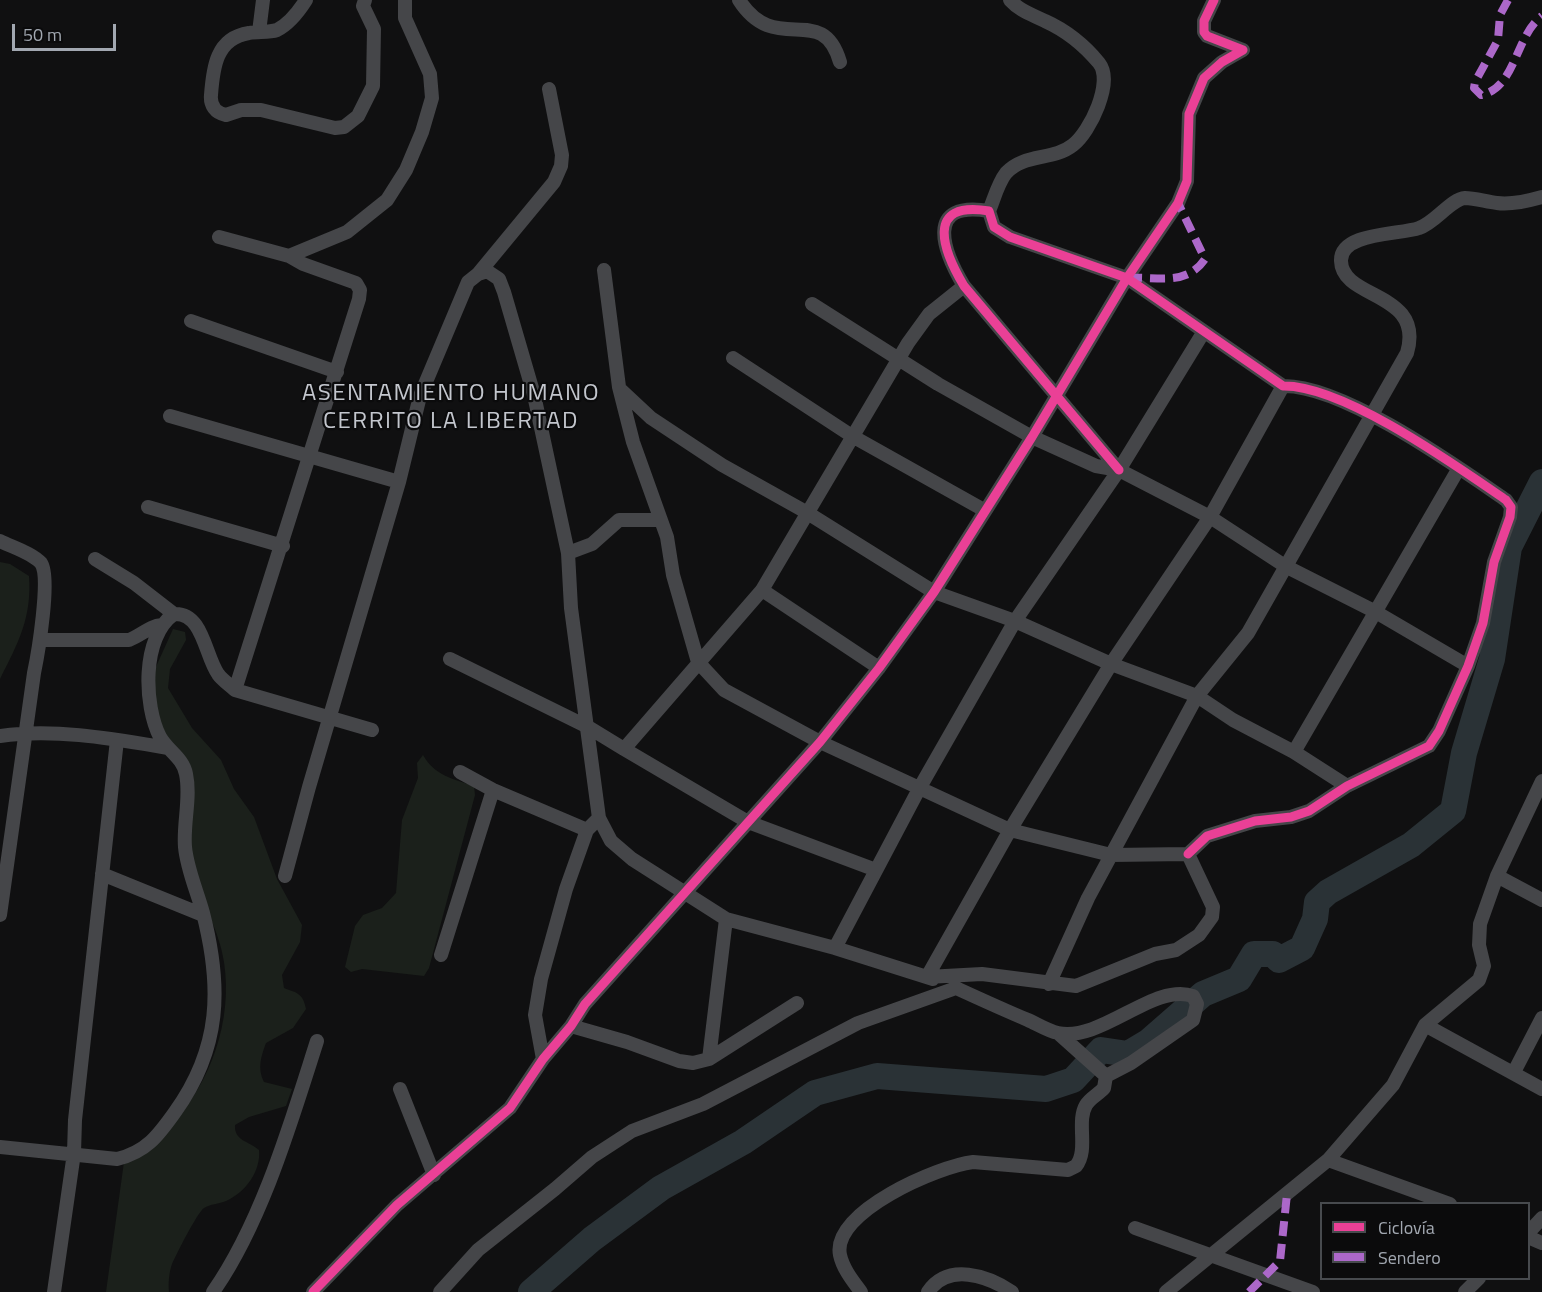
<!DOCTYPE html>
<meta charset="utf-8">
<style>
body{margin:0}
#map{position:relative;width:1542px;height:1292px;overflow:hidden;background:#101011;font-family:"Titillium Web",sans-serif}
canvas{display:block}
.legend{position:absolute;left:1320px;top:1202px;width:210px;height:78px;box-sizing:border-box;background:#0b0b0c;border:2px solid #474a4e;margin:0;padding:8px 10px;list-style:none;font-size:18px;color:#a2a8b1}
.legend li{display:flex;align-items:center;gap:12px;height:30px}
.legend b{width:30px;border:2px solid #474a4e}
.scale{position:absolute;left:12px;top:24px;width:104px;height:27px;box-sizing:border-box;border:3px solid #a2a8b1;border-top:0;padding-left:8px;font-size:18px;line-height:21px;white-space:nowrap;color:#a2a8b1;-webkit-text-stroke:4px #0b0b0c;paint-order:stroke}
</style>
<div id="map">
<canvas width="1542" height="1292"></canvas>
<ul class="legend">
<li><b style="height:8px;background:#ea4096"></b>Ciclovía</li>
<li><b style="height:8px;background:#ac68c9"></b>Sendero</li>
</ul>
<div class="scale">50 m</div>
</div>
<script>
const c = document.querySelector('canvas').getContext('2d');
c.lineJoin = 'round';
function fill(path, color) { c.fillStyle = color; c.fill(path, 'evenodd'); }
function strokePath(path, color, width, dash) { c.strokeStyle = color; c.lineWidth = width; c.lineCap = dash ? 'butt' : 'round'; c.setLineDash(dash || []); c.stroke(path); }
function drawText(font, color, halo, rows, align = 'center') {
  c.font = font + ' "Titillium Web",sans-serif'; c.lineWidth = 4.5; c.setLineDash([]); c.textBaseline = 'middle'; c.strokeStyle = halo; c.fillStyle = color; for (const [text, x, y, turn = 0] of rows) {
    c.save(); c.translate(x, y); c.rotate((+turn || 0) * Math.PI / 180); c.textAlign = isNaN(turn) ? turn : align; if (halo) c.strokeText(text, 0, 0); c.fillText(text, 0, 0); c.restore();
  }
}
const green = new Path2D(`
 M 0,562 L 10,564 L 29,576 C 32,618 18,643 0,679 Z
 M 173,629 L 185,632 L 186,640 L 170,669 L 168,688 L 192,728 L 221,760 L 234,789 L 254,817 L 277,879 L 302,925 L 300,942 L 282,975 L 284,988 C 297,993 303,993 306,1009 L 293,1028 L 266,1043 C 261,1057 257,1068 264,1082 L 292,1089 L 286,1106 L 249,1117 L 235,1125 C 234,1141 249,1141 259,1150 C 261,1171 246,1192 226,1201 C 219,1204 210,1204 204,1208 C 197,1213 176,1255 172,1264 C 169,1272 168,1284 169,1292 L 106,1292 L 124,1162 C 139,1151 158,1139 171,1125 C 211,1083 233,1020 224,962 C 219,928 200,900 189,868 C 183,848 192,824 188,804 C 181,764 162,726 146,689 Z
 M 423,755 C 434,775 453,779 474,786 L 475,795 L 429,968 L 424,976 L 362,969 L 351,972 L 345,967 L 355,926 L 363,915 L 382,908 L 396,893 L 402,820 L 418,778 L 417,763 Z`);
const river = new Path2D(`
 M 531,1292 L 592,1239 L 661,1188 L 743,1142 L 815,1093 L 877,1076 L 1046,1089 L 1073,1080 L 1101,1050 L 1128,1054 L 1148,1042 L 1203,994 L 1239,979 L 1254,954 L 1273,954 L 1279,960 L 1302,948 L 1315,919 L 1317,902 L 1328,892 L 1411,845 L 1453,811 L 1464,753 L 1492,659 L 1509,547 L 1542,482`);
const minor = new Path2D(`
 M 306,0 C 299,11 289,24 277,30 C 268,33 258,31 249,33 C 216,38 213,68 211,95 C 210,105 215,113 226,115 L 241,110 L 261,110 L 335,128 L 344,127 L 358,116 L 373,86 L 374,29 L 363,6 L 365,0
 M 739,0 C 776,58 822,0 840,62
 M 259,32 L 263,0
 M 989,211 C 994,199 998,183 1006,173 C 1024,153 1053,161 1073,145 C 1090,132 1114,82 1099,63 C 1085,46 1065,30 1045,21 C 1031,14 1020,11 1010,0
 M 219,237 L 289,256 L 347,232 L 387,200 L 406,170 L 422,132 L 432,98 L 430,74 L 405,18 L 405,0
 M 604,270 L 619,387 L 633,442 L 667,537 L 673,575 L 698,662 L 724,690 L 820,742 L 1010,830 L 1111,855 L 1188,854
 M 478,274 L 554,182 L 561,166 L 562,155 L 549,89
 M 812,304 L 938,384 L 1032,437 L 1096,466 L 1119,470 L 1210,517 L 1285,566 L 1374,611 L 1468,666
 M 191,321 L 337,372
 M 733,358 L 852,436 L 984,510
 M 621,390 L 651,418 L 722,465 L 806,512 L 934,592 L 1015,621 L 1111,664 L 1197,696 L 1233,720 L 1294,752 L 1347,786
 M 170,416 L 399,482
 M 1119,470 L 964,286 C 943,251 924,200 989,211 L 994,227 L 1010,237 L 1127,278 L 1283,386 C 1343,385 1455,465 1506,500 L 1511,507 L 1510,517 L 1494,562 L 1483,623 L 1468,666 L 1439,731 L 1429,746 L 1347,786 L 1309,811 L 1291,817 L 1255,821 L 1207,836 L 1188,854
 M 148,507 L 283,546
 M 0,541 C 12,547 32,553 41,563 C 51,577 38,654 34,673 L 0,915
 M 568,553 L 592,544 L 619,520 L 661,520
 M 762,590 L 879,668
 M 174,614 C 203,612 205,656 218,674 C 222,680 230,685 235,690 L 372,730
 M 41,640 L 129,640 C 142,635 149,626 162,625
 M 450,659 L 588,727 L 624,749 L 762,590 L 908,343 L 929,314 L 964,286
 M 235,690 L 359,299 L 360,290 L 356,283 L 303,264 L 289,256
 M 0,736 C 55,728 114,739 168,748
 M 624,749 L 748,822 L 876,870
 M 1294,752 L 1459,468
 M 460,772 L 493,790 L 587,830
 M 599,818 L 611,841 L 632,859 L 726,919 L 835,948 L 919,789 L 1015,621 L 1119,470 L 1203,333
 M 1188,854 L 1213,907 L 1212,917 L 1199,935 L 1176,950 L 1155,954 L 1076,986 L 982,974 L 927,977 L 1010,830 L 1111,664 L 1210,517 L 1283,386
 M 102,874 L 203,915
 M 285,876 L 309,787 L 399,482 L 420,396 L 468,282 L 478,274 L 487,271 L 499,279 L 504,292 L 534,395 L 568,553 L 571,608 L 599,818 L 587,830 L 566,889 L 541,979 L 535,1015 L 543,1059
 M 1497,876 L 1542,900
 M 835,948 L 933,979
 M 441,955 L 493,790
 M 1049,984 L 1088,898 L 1197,696 L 1248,633 L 1407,353 C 1425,291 1342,300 1341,261 C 1340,232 1400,235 1419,228 C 1435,223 1451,199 1465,198 C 1475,198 1487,202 1497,203 C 1511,205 1528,201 1542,197
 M 1425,1025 L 1542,1089
 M 571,1026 L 627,1042 L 679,1061 L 693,1063 L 709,1059 L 797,1003
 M 1058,1033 L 1106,1076
 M 709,1059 L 726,919
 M 1514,1072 L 1542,1018
 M 400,1089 L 434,1175
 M 0,1147 L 117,1159 C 146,1152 158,1136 175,1112 C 221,1048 222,987 203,913 C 197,891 187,869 185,847 C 183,823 191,798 186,774 C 183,758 168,751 160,737 C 144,706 141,637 174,614 L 134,583 L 95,559
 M 1328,1160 L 1450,1204
 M 1135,1228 L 1313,1292
 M 1528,1233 L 1542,1218
 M 1528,1237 L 1542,1243
 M 54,1292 L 74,1153 L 75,1120 L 117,740
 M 213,1292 C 262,1222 291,1122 317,1041
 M 313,1292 L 397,1205 L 510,1108 L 543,1059 L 571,1026 L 585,1004 L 820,742 L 879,668 L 934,592 L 1032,437 L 1127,278 L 1178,203 L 1187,181 L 1189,114 L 1204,78 L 1222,62 L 1243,50 L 1207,36 L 1204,32 L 1204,21 L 1214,0
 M 440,1292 L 478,1250 L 555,1189 L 592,1157 L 632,1131 L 703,1104 L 858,1023 L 956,988 C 980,999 1004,1010 1028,1020 C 1037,1024 1048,1031 1058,1033 C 1102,1042 1154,982 1193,996 L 1197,1004 L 1193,1020 L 1131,1063 L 1106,1076 L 1104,1088 C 1099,1094 1090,1098 1086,1105 C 1076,1122 1089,1150 1076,1166 L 1068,1170 L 973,1162 C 939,1166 831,1212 840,1255 C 843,1269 853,1281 861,1292
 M 928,1292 C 948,1262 988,1276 1012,1292
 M 1166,1292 L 1328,1160 L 1393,1085 L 1425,1025 L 1479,980 L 1484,966 L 1479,945 L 1480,924 L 1497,876 L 1542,781
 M 1465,1292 L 1479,1278`);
const quiet = new Path2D(`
 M 1508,0 L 1500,15 L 1498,40 L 1475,82 L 1474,88 L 1481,95 C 1516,88 1515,36 1542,16
 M 1127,278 C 1157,276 1186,287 1205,259 L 1178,203
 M 1249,1292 L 1280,1261 L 1287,1194`);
const cycleway = new Path2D(`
 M 1119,470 L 964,286 C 943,251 924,200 989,211 L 994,227 L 1010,237 L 1127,278 L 1283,386 C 1343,385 1455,465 1506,500 L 1511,507 L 1510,517 L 1494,562 L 1483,623 L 1468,666 L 1439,731 L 1429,746 L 1347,786 L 1309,811 L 1291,817 L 1255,821 L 1207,836 L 1188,854
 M 313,1292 L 397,1205 L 510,1108 L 543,1059 L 571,1026 L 585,1004 L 820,742 L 879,668 L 934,592 L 1032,437 L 1127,278 L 1178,203 L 1187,181 L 1189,114 L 1204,78 L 1222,62 L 1243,50 L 1207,36 L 1204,32 L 1204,21 L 1214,0`);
const neighbourhoodNames = [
 ["ASENTAMIENTO HUMANO",451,394],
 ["CERRITO LA LIBERTAD",451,422]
];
fill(green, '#1b201b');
strokePath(river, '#2a3236', 26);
strokePath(minor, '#454649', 14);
strokePath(quiet, '#ac68c9', 8, [15, 8]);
strokePath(cycleway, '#ea4096', 9);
c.letterSpacing = '1.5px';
drawText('24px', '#c3c6cd', '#0b0b0c', neighbourhoodNames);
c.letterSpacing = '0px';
</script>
